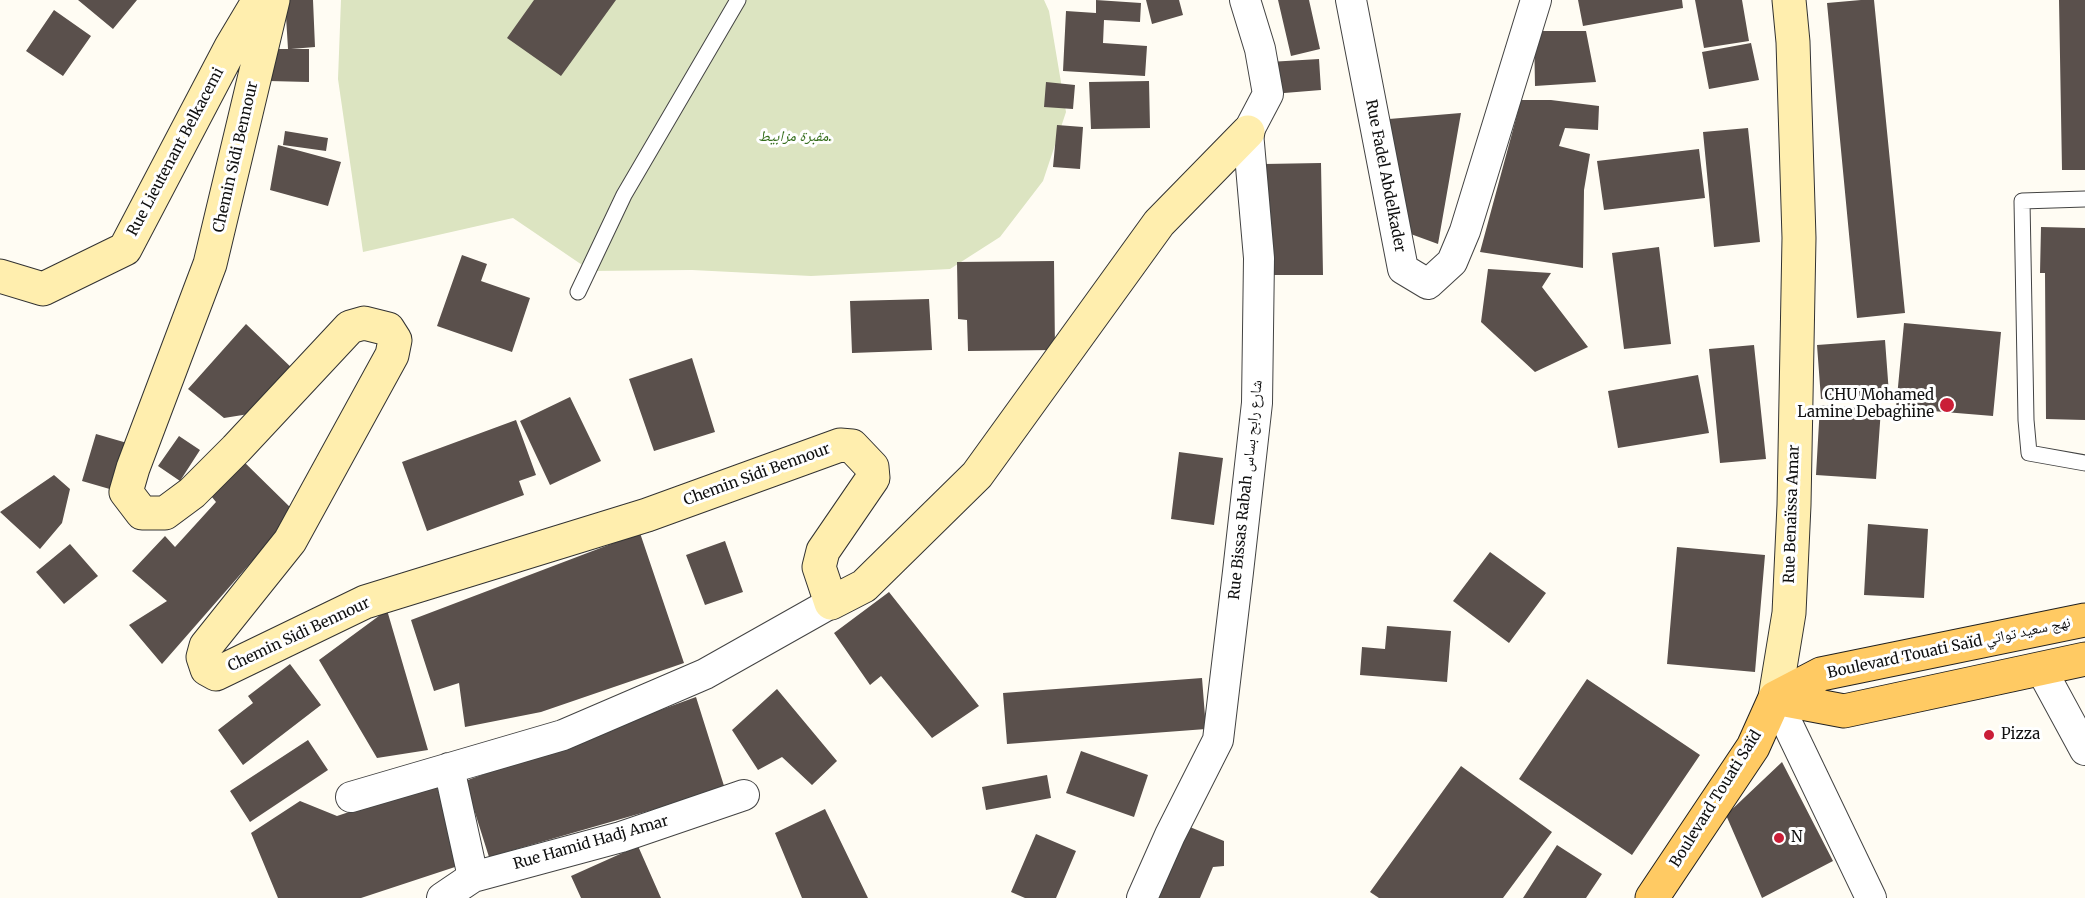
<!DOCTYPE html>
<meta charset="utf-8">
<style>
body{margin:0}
canvas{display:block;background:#fffcf3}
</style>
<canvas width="2085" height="898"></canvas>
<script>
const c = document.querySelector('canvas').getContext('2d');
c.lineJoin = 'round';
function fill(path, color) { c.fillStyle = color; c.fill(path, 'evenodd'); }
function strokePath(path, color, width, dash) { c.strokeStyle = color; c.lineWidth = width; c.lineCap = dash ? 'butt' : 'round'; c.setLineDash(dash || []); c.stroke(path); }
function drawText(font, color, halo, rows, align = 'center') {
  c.font = font + ' Merriweather,"Noto Naskh Arabic",serif'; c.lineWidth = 6; c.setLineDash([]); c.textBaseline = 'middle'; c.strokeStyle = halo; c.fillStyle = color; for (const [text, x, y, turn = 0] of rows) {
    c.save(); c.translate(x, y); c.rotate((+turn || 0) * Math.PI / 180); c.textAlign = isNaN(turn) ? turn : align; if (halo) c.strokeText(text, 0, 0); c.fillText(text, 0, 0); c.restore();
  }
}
const cemetery = new Path2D(`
 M 341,0 L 1044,0 L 1049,11 L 1066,112 L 1043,181 L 1000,237 L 950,269 L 811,276 L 692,270 L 591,271 L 513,218 L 363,252 L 338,79 Z`);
const building = new Path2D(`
 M 78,0 L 137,0 L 113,29 Z
 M 285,0 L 313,0 L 315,47 L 291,49 L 309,49 L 309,82 L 269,81 L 269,49 L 288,49 Z
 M 534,0 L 616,0 L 561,76 L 507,38 Z
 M 1096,0 L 1141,3 L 1140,22 L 1104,20 L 1103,43 L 1147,46 L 1145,76 L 1063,71 L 1066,11 L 1096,13 Z
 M 1146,0 L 1179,0 L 1183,15 L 1152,24 Z
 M 1278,0 L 1309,0 L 1320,49 L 1291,56 Z
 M 1578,0 L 1682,0 L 1683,8 L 1583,26 Z
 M 1695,0 L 1742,0 L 1749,41 L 1704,48 Z
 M 1861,0 L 1874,0 L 1905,313 L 1857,318 L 1827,3 Z
 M 2059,0 L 2085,0 L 2085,170 L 2062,170 Z
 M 54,10 L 91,36 L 63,76 L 26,51 Z
 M 1534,31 L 1586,31 L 1596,82 L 1535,86 Z
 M 1751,43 L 1759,80 L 1709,89 L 1702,52 Z
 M 1319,59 L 1321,90 L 1272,94 L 1269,62 Z
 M 1149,81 L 1150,128 L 1091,129 L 1089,82 Z
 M 1046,82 L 1075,85 L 1073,109 L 1044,107 Z
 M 1521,100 L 1551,100 L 1599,106 L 1598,130 L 1565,128 L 1559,146 L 1590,154 L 1584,190 L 1583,268 L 1480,252 Z
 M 1461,113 L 1438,244 L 1408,233 L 1389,119 Z
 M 1057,125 L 1083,127 L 1080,169 L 1053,167 Z
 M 1748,128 L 1760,242 L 1714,247 L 1703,132 Z
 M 285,131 L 328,138 L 326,151 L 283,145 Z
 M 278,145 L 341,162 L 328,206 L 270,190 Z
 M 1699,149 L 1705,198 L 1604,210 L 1597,161 Z
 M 1321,163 L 1323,275 L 1266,275 L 1264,164 Z
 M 2041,227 L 2085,228 L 2085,420 L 2046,419 L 2045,273 L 2040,273 Z
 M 1659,247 L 1671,344 L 1624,349 L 1612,253 Z
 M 462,255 L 487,264 L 481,281 L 530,298 L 512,352 L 437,326 Z
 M 1054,261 L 1055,350 L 968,351 L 967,320 L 958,319 L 957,262 Z
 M 1488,269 L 1551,273 L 1542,287 L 1588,347 L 1535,372 L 1481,322 Z
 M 929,299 L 932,350 L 852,353 L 850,301 Z
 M 1904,323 L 2001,332 L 1993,416 L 1896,408 Z
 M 246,324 L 295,371 L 255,413 L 224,418 L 188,389 Z
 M 1885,340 L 1889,394 L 1821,399 L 1817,345 Z
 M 1754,345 L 1766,459 L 1720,463 L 1709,349 Z
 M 692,358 L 715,432 L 654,451 L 629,379 Z
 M 1698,375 L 1709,433 L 1618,448 L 1608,391 Z
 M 570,397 L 601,461 L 550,485 L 520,421 Z
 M 1820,405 L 1881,409 L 1876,479 L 1816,475 Z
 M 516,420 L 536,475 L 519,481 L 524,495 L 427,531 L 402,462 Z
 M 96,434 L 134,445 L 120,492 L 82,481 Z
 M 179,436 L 200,450 L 180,481 L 158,466 Z
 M 1179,452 L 1223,458 L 1214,525 L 1171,519 Z
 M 238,456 L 295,512 L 162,664 L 129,625 L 167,601 L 132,571 L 165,536 L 175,547 L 216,502 L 207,491 Z
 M 54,475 L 70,489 L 62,523 L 40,549 L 0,512 Z
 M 1868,524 L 1928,529 L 1924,598 L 1864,595 Z
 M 640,533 L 684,663 L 541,712 L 465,727 L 459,683 L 434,691 L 411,620 Z
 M 725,541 L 743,592 L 705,605 L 686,555 Z
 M 70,544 L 98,576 L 64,604 L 36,572 Z
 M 1677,547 L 1765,555 L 1755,672 L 1667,664 Z
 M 1490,552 L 1546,593 L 1509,643 L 1453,601 Z
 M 889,592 L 979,706 L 932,738 L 881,676 L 870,685 L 834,633 Z
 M 387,610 L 428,750 L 377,758 L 319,660 Z
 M 1387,626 L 1451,631 L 1447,682 L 1360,675 L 1362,647 L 1385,649 Z
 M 290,664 L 321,705 L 243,765 L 218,730 L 253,703 L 248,696 Z
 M 1202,678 L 1206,729 L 1007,744 L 1003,693 Z
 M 1587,679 L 1700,755 L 1632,855 L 1519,779 Z
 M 777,689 L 837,761 L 812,785 L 782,757 L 758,770 L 732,730 Z
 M 696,697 L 725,789 L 489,857 L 465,781 Z
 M 308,740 L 328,770 L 250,822 L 230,791 Z
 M 1081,751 L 1148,775 L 1134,817 L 1066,793 Z
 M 1782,762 L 1833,861 L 1762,898 L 1726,815 Z
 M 1461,766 L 1552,832 L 1503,898 L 1379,898 L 1370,892 Z
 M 1047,775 L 1051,798 L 986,810 L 982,787 Z
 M 436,783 L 458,866 L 361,898 L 278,898 L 251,833 L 300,801 L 337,816 Z
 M 825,809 L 868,898 L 802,898 L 775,833 Z
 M 1185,825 L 1224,841 L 1224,866 L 1213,867 L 1200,898 L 1155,898 Z
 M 1036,834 L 1076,851 L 1056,898 L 1025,898 L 1011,892 Z
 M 1557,845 L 1602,874 L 1586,898 L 1523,898 Z
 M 638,846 L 661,898 L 581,898 L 571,876 Z`);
const lane = new Path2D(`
 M 2085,199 L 2022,201 L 2026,420 L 2029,453 L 2085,463
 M 578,292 L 624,195 L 738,0`);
const street = new Path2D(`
 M 1351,0 L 1403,269 L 1428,284 L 1452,262 L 1465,231 L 1536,0
 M 2041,669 L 2085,750
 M 1775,698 L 1871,898
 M 449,768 L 473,877
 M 351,797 L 563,735 L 705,674 L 831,603
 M 442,898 L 473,877 L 621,837 L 744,795
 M 1142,898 L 1170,835 L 1218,740 L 1238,572 L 1257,403 L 1259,258 L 1248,132 L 1268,94 L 1260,49 L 1245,0`);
const secondary = new Path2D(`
 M 273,0 L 210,264 L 133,468 L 126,492 L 142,513 L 165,513 L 192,493 L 236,449 L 350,327 L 364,323 L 388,329 L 395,340 L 392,355 L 290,541 L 206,646 L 203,657 L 207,669 L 216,674 L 365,602 L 647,515 L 840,445 L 852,446 L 872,467 L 873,478 L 823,551 L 819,567 L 831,603 L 864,586 L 977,475 L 1159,223 L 1248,132
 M 0,276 L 43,289 L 125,249 L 231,47 L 259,0
 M 1775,698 L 1789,613 L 1794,505 L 1799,238 L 1793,42 L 1789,0`);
const primary = new Path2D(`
 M 1775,698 L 1821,674 L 2085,620
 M 1775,698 L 1844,711 L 2085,659
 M 1652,898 L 1753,747 L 1775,698`);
const markers = [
 [1947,405,8,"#ca1e37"],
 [1989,735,6,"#ca1e37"],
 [1779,838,6,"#ca1e37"]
];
const parkNames = [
 ["مقبرة مزابيط.",795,137]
];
const streetNames = [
 ["Rue Lieutenant Belkacemi",176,152,-62],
 ["Chemin Sidi Bennour",236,157,-77],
 ["Rue Fadel Abdelkader",1385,176,79],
 ["Chemin Sidi Bennour",757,475,-20],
 ["Rue Bissas Rabah شارع رابح بساس",1246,490,-84],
 ["Rue Benaïssa Amar",1792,514,-88],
 ["Chemin Sidi Bennour",299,635,-25],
 ["Boulevard Touati Saïd نهج سعيد تواتي",1949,648,-12],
 ["Boulevard Touati Saïd",1716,799,-58],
 ["Rue Hamid Hadj Amar",591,843,-16]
];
const poiNames = [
 ["CHU Mohamed",1934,396,"right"],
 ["Lamine Debaghine",1934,413,"right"],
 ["Pizza",2001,735],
 ["N",1791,838]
];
fill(cemetery, '#dce4c1');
fill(building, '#5a504c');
strokePath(lane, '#434343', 17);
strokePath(street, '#434343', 32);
strokePath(secondary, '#323232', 35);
strokePath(primary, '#212121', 35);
strokePath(lane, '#fff', 15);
strokePath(street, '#fff', 30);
strokePath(secondary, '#ffeeae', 33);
strokePath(primary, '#ffca63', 33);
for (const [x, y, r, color] of markers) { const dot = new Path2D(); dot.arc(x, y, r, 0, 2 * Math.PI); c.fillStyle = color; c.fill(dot); strokePath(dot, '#fff', 2); }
drawText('italic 15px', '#346d1b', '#fff', parkNames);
drawText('15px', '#101010', '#fff', streetNames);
drawText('15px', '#101010', '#fff', poiNames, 'left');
</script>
